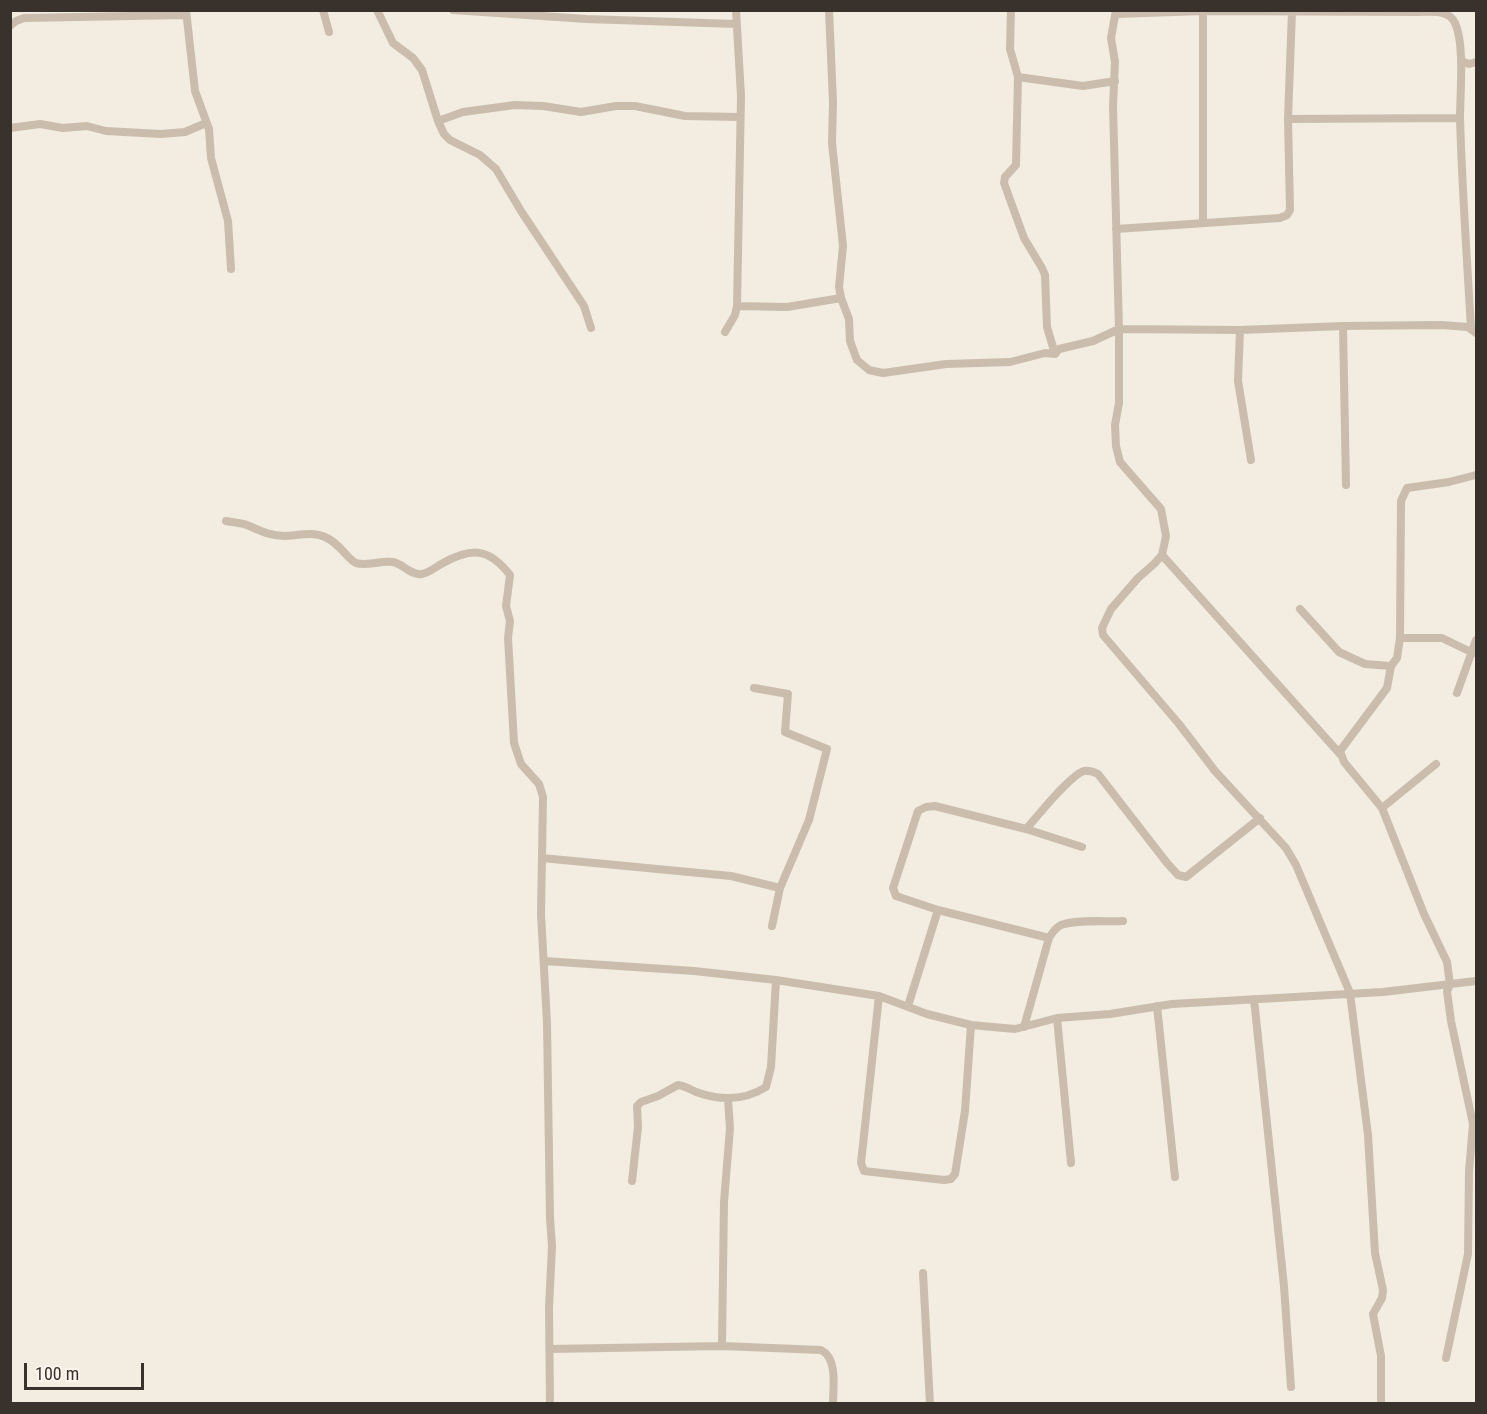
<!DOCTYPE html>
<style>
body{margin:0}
#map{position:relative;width:1487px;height:1414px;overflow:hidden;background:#f2ece1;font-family:"Roboto Condensed",sans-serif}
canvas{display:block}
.frame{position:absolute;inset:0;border:12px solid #39312b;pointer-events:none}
.scale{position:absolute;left:24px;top:1363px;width:120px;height:27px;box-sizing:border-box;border:3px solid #39312b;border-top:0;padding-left:8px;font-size:18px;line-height:21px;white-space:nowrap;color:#39312b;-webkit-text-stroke:4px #faf5ed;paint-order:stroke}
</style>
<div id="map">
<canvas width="1487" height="1414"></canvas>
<div class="frame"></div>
<div class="scale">100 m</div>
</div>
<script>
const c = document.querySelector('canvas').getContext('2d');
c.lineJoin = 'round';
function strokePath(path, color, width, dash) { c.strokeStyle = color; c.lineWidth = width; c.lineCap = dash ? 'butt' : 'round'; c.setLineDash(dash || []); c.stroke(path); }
const minor = new Path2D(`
 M 186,10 L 195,91 L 209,129 L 211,158 L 228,221 L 231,269
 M 323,10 L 329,32
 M 377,10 L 393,43 L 413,58 L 422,70 L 438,121 L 444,134 L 450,140 L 480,155 L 496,169 L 521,211 L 584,306 L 591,328
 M 453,10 L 586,19 L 736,24
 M 829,10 L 833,102 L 832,143 L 843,246 L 839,287 L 841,298 L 849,319 L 850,341 L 857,360 L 869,370 L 883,373 L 946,364 L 1010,362 L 1045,353 L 1055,354 L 1059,349 L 1093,341 L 1119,329 L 1240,330 L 1343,326 L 1441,325 L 1468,327 L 1476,333
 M 1011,10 L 1010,49 L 1018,77 L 1016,165 L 1005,177 L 1004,183 L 1024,238 L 1042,268 L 1045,275 L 1047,327 L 1055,354
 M 1116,10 L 1111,38 L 1115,62 L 1113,106 L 1119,329 L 1119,403 L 1115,425 L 1116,446 L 1120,462 L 1161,509 L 1166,536 L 1162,555 L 1154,564 L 1138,578 L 1111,609 L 1102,628 L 1103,635 L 1179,724 L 1215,771 L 1286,848 L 1296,865 L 1350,993 L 1368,1135 L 1375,1253 L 1383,1290 L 1382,1298 L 1373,1314 L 1381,1356 L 1381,1404
 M 1203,11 L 1203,223
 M 1117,14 L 1203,11 L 1418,12 C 1431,12 1449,9 1455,23 C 1465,44 1460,94 1460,118 C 1462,188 1467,259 1471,329
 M 10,26 L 16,21 L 24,18 L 185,15
 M 1461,61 L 1469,64 L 1476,62
 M 1018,77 L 1083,86 L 1115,81
 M 1288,119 L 1460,118
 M 438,121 L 463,112 L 515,105 L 543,106 L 581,112 L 616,106 L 635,106 L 685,116 L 740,117
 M 10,128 L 40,124 L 63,128 L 87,126 L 106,131 L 161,134 L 185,132 L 206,123
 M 1116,229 L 1280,218 L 1287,215 L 1290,210 L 1288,119 L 1292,11
 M 737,306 L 787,307 L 841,298
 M 1343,326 L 1346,485
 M 1240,330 L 1238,381 L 1251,460
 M 725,332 L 735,315 L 737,306 L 741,96 L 736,10
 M 226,521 C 232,522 239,523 244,524 C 258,529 268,536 284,536 C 297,536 312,531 325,537 C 341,544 346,558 356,563 C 365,567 381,560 393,562 C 403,564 412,576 422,574 C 429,573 437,566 443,563 C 472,547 489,548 510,575 L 506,606 L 510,621 L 508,638 L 514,743 L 521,764 L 539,784 L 543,797 L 541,914 L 547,1023 L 550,1218 L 552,1246 L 549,1308 L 550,1404
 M 1162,555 L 1340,754
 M 1300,609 L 1339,652 L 1365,664 L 1391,666
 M 1400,638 L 1442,638 L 1473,653
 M 754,688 L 788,694 L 785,732 L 827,749 L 809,820 L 780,888 L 772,926
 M 1457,693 L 1476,640
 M 1382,808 L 1436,764
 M 1026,829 C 1037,817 1070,775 1084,771 C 1090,770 1094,772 1098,774 L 1167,863 L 1178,875 L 1186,877 L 1260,818
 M 542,858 L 731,876 L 780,888
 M 1049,938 C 1052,933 1055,928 1061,925 C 1076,919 1107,922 1123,921
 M 544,961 L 694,971 L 776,980 L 879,996 L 927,1014 L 971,1025 L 1015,1029 L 1057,1018 L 1110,1014 L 1172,1004 L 1383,992 L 1476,981
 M 879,996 L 861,1163 L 864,1171 L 944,1180 L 951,1179 L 955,1174 L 965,1111 L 971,1025
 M 1254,999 L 1284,1286 L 1291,1387
 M 908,1006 L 938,910
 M 1157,1006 L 1175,1177
 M 1057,1018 L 1071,1163
 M 1024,1027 L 1049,938 L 938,910 L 896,896 L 893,888 L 918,811 L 926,807 L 935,806 L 1026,829 L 1082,847
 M 632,1181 L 638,1127 L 637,1106 L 641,1102 L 658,1096 L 678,1085 C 685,1086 690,1089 696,1092 C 721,1101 744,1101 766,1087 L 771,1067 L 776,980
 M 923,1273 L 930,1404
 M 722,1346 L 724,1202 L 730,1128 L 728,1099
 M 550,1349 L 722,1346 L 821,1350 C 838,1358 833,1388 833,1404
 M 1446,1358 L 1468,1254 L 1469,1171 L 1473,1124 L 1451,1021 L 1447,991 L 1450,985 L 1447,962 L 1424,914 L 1382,808 L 1344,762 L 1340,751 L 1387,688 L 1391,666 L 1397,658 L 1400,638 L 1401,501 L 1407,488 L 1449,482 L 1476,475`);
strokePath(minor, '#cabdad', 8);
</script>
